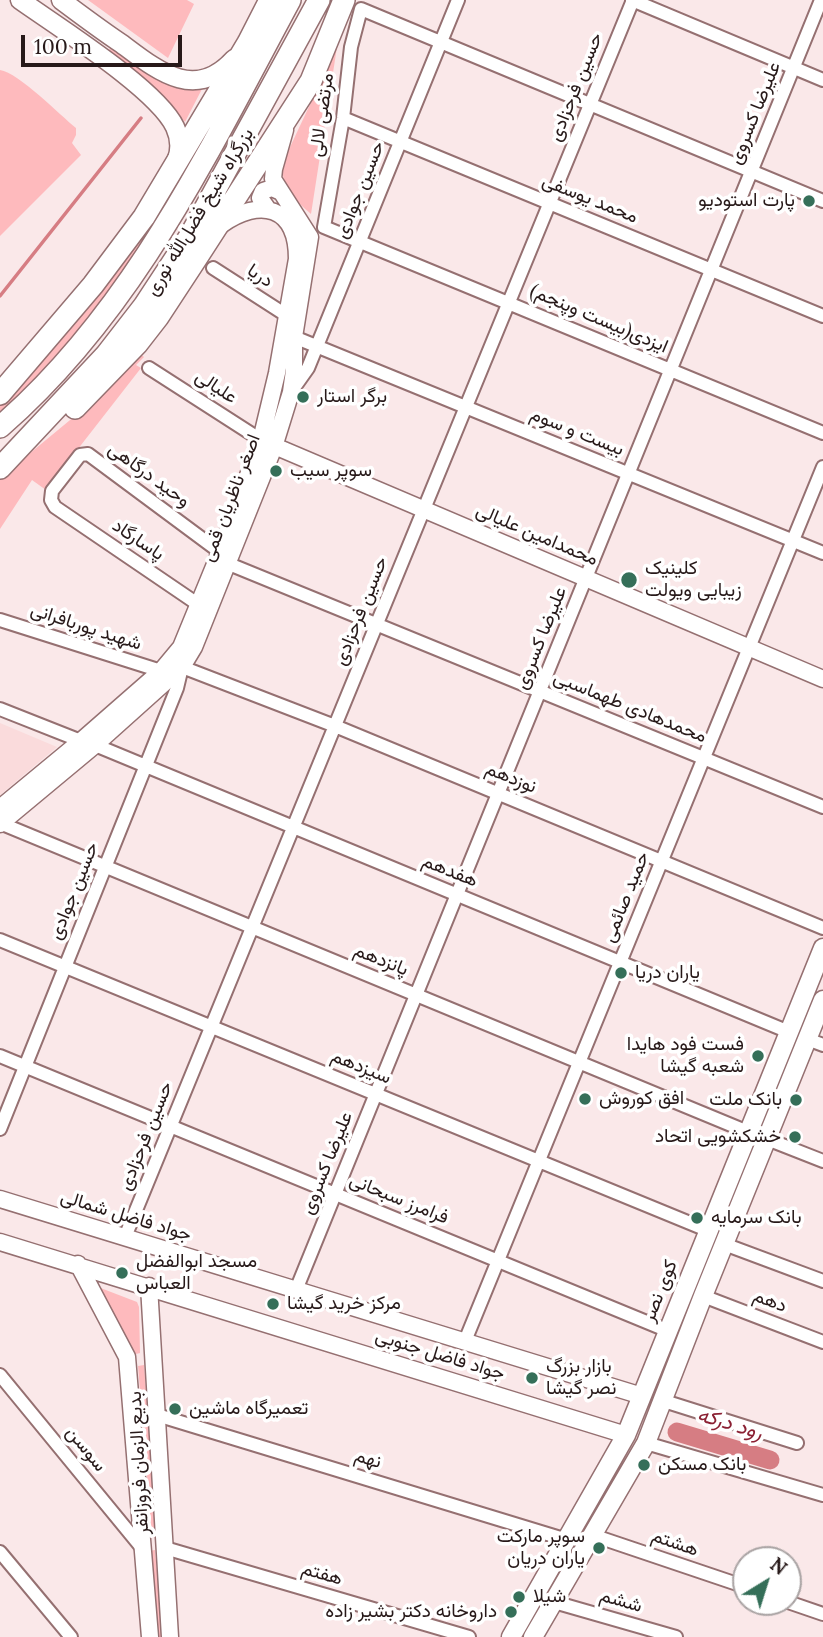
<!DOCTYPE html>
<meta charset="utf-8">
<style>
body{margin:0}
#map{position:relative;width:823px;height:1637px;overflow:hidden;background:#fae8e9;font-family:Lora,serif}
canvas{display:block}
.north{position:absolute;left:732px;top:1546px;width:70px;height:70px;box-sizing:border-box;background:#fff;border:2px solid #a9a3a3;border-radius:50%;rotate:38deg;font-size:19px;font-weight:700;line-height:28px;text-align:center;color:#271919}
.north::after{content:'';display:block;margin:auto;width:24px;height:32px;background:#356f59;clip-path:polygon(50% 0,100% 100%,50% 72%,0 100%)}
.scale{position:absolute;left:21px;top:35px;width:161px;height:32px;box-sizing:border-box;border:4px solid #271919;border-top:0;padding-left:9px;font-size:21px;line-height:24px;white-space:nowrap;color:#271919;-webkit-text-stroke:5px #fff;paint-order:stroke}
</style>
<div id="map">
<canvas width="823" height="1637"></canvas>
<div class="north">N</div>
<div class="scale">100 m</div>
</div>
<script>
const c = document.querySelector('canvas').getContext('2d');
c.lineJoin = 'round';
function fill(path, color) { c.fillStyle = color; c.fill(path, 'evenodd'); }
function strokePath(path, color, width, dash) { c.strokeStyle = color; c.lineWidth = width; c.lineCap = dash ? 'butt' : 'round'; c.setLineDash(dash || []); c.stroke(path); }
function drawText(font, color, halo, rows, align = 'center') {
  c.font = font + ' Lora,Vazirmatn,serif'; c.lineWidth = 7; c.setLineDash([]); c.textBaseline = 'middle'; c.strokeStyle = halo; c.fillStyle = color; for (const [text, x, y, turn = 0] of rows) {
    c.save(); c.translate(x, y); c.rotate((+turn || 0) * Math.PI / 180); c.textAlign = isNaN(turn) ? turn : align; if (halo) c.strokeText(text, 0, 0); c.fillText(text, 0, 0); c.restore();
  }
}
const built = new Path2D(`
 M 0,723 L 57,747 L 0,795 Z`);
const green = new Path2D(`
 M 88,0 L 187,0 L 194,4 L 168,58 Z
 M 279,0 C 226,98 177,200 112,290 C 78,336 39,377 0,419 L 0,402 L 40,358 Z
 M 112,45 C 140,66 165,91 202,89 L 185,122 L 157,91 L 107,53 Z
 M 337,47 L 311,214 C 293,198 280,187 283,162 Z
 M 0,70 C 19,73 60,115 76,128 L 76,135 L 72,143 L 81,155 L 0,236 Z
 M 139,353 L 144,357 L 136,365 L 141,368 L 46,490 L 32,480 L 0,529 L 0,478 L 87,406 Z
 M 98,1287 L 137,1302 L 139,1307 L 140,1353 L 136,1354 L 94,1290 Z
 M 144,1365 L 158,1537 L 152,1538 L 138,1366 Z
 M 155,1550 L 163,1637 L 156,1637 L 148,1551 Z`);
const stream = new Path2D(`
 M 0,296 L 141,118`);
const river = new Path2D(`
 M 677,1432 L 770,1460`);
const minor = new Path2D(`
 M 632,0 L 823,80
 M 343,118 L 823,316
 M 823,201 L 361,9 L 351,47 L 343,118 L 324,227 L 823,433
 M 213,268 L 286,315
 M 294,337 L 823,553
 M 149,368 L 261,440
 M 291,392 L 308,368 L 458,0
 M 229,564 L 823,807
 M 199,605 L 55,507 L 51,500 L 52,491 L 80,455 L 88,454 L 220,552
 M 0,620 L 161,671
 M 0,709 L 81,741
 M 95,745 L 789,1032
 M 0,823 L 748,1132
 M 0,940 L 707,1230
 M 807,1039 L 823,1045
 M 0,1056 L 666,1330
 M 0,1129 L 177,688 L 182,667 L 335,726 L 823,928
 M 767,1139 L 823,1161
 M 125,1237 L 633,0
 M 724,1244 L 823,1281
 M 296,1290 L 821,0
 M 703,1296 L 823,1342
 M 465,1341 L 823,467
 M 0,1375 L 142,1548
 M 664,1401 L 797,1443
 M 157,1415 L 567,1540
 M 646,1443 L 823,1495
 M 592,1535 L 746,1587
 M 165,1548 L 469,1637
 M 0,1552 L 71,1637
 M 554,1602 L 676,1637
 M 788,1602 L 823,1614`);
const tertiary = new Path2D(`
 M 267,208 L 260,198 L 263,191 L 272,188 L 281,192
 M 265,442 L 823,679
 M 0,808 L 81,741 L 161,671 L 181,647 L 220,552 L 261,440 L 277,373 L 297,259 C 297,206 260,197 221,225
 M 0,824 L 95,745 L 182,667 L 194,647 L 274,447 L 291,392 L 294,371 L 294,337 L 310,237 L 273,179 L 274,169 L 285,130
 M 0,1199 L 642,1396
 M 0,1242 L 626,1435
 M 78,1264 L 127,1357 L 150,1637
 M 149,1286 L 170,1637`);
const secondary = new Path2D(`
 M 20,0 C 58,27 157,89 175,127 C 180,138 181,148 177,159
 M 61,0 C 81,15 101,30 122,44 C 158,71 195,102 234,59
 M 511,1637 L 626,1435 L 823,948
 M 533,1637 L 646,1443 L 703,1296 L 823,1000`);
const trunk = new Path2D(`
 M 0,394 L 93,285 L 144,217 L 248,43 L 270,0
 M 75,408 L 137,344 L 158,317 L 196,259 L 311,81 L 344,0
 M 0,427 C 133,312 208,152 290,0
 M 0,468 L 106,355 L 144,306 L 190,236 L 319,0`);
const markers = [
 [809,201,7,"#356f59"],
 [303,397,7,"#356f59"],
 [276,471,7,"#356f59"],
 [629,580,9,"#356f59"],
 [621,973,7,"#356f59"],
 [758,1056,7,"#356f59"],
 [585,1099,7,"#356f59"],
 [796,1100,7,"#356f59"],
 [795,1137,7,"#356f59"],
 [697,1218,7,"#356f59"],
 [122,1273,7,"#356f59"],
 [273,1304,7,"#356f59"],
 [532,1378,7,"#356f59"],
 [175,1409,7,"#356f59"],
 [644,1465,7,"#356f59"],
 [599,1548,7,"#356f59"],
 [519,1597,7,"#356f59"],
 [511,1612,7,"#356f59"]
];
const streetNames = [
 ["حسین فرحزادی",576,87,-68],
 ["علیرضا کسروی",755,113,-68],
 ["مرتضی لالی",322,115,-82],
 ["حسین جوادی",360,190,-68],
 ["محمد یوسفی",590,199,22],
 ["بزرگراه شیخ فضل‌الله نوری",200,212,-59],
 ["دریا",260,276,33],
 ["ایزدی(بیست وپنجم)",599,319,23],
 ["علیالی",216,387,33],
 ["بیست و سوم",577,432,22],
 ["وحید درگاهی",149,475,36],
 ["اصغر ناظریان قمی",231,498,-69],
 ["محمدامین علیالی",537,535,23],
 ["پاسارگاد",138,540,34],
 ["حسین فرحزادی",361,611,-68],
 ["شهید پوربافرانی",86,627,18],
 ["علیرضا کسروی",541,638,-68],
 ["محمدهادی طهماسبی",630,707,22],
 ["نوزدهم",511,778,22],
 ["هفدهم",450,871,22],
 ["حسین جوادی",74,891,-68],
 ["حمید صائمی",626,897,-68],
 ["پانزدهم",381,960,22],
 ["سیزدهم",361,1067,22],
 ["حسین فرحزادی",146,1136,-68],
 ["علیرضا کسروی",327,1163,-68],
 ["فرامرز سبحانی",399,1199,22],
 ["جواد فاضل شمالی",126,1216,17],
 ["کوی نصر",660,1291,-68],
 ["دهم",770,1301,21],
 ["جواد فاضل جنوبی",440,1355,17],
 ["سوسن",86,1449,51],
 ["نهم",368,1459,17],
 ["بدیع‌ الزمان فروزانفر",139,1463,-93],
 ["هشتم",675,1543,19],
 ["هفتم",322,1574,16],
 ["ششم",621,1601,16]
];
const poiNames = [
 ["پارت استودیو",795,201,"right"],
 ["برگر استار",317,397],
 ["سوپر سیب",290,471],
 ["کلینیک",645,569],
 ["زیبایی ویولت",645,591],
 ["یاران دریا",635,973],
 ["فست فود هایدا",744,1045,"right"],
 ["شعبه گیشا",744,1067,"right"],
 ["افق کوروش",599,1099],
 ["بانک ملت",782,1100,"right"],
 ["خشکشویی اتحاد",781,1137,"right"],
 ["بانک سرمایه",711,1218],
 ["مسجد ابوالفضل",136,1262],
 ["العباس",136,1284],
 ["مرکز خرید گیشا",287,1304],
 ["بازار بزرگ",546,1367],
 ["نصر گیشا",546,1389],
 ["تعمیرگاه ماشین",189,1409],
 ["بانک مسکن",658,1465],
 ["سوپر مارکت",585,1537,"right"],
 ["یاران دریان",585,1559,"right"],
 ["شیلا",533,1597],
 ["داروخانه دکتر بشیر زاده",497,1612,"right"]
];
const waterNames = [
 ["رود درکه",730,1424,17]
];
fill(built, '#fadbdc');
fill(green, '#febabd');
strokePath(stream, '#d67d83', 3.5);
strokePath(river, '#d67d83', 19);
strokePath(minor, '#957071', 16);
strokePath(tertiary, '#957071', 19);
strokePath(secondary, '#957071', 21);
strokePath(trunk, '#957071', 24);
strokePath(minor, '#fff', 12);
strokePath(tertiary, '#fff', 16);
strokePath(secondary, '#fff', 18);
strokePath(trunk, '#fff', 21);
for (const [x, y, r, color] of markers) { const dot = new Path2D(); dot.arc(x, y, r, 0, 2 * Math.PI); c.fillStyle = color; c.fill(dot); strokePath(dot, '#fff', 2.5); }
drawText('19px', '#271919', '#fff', streetNames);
drawText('19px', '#271919', '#fff', poiNames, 'left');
drawText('italic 21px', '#8b2033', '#fff', waterNames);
</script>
